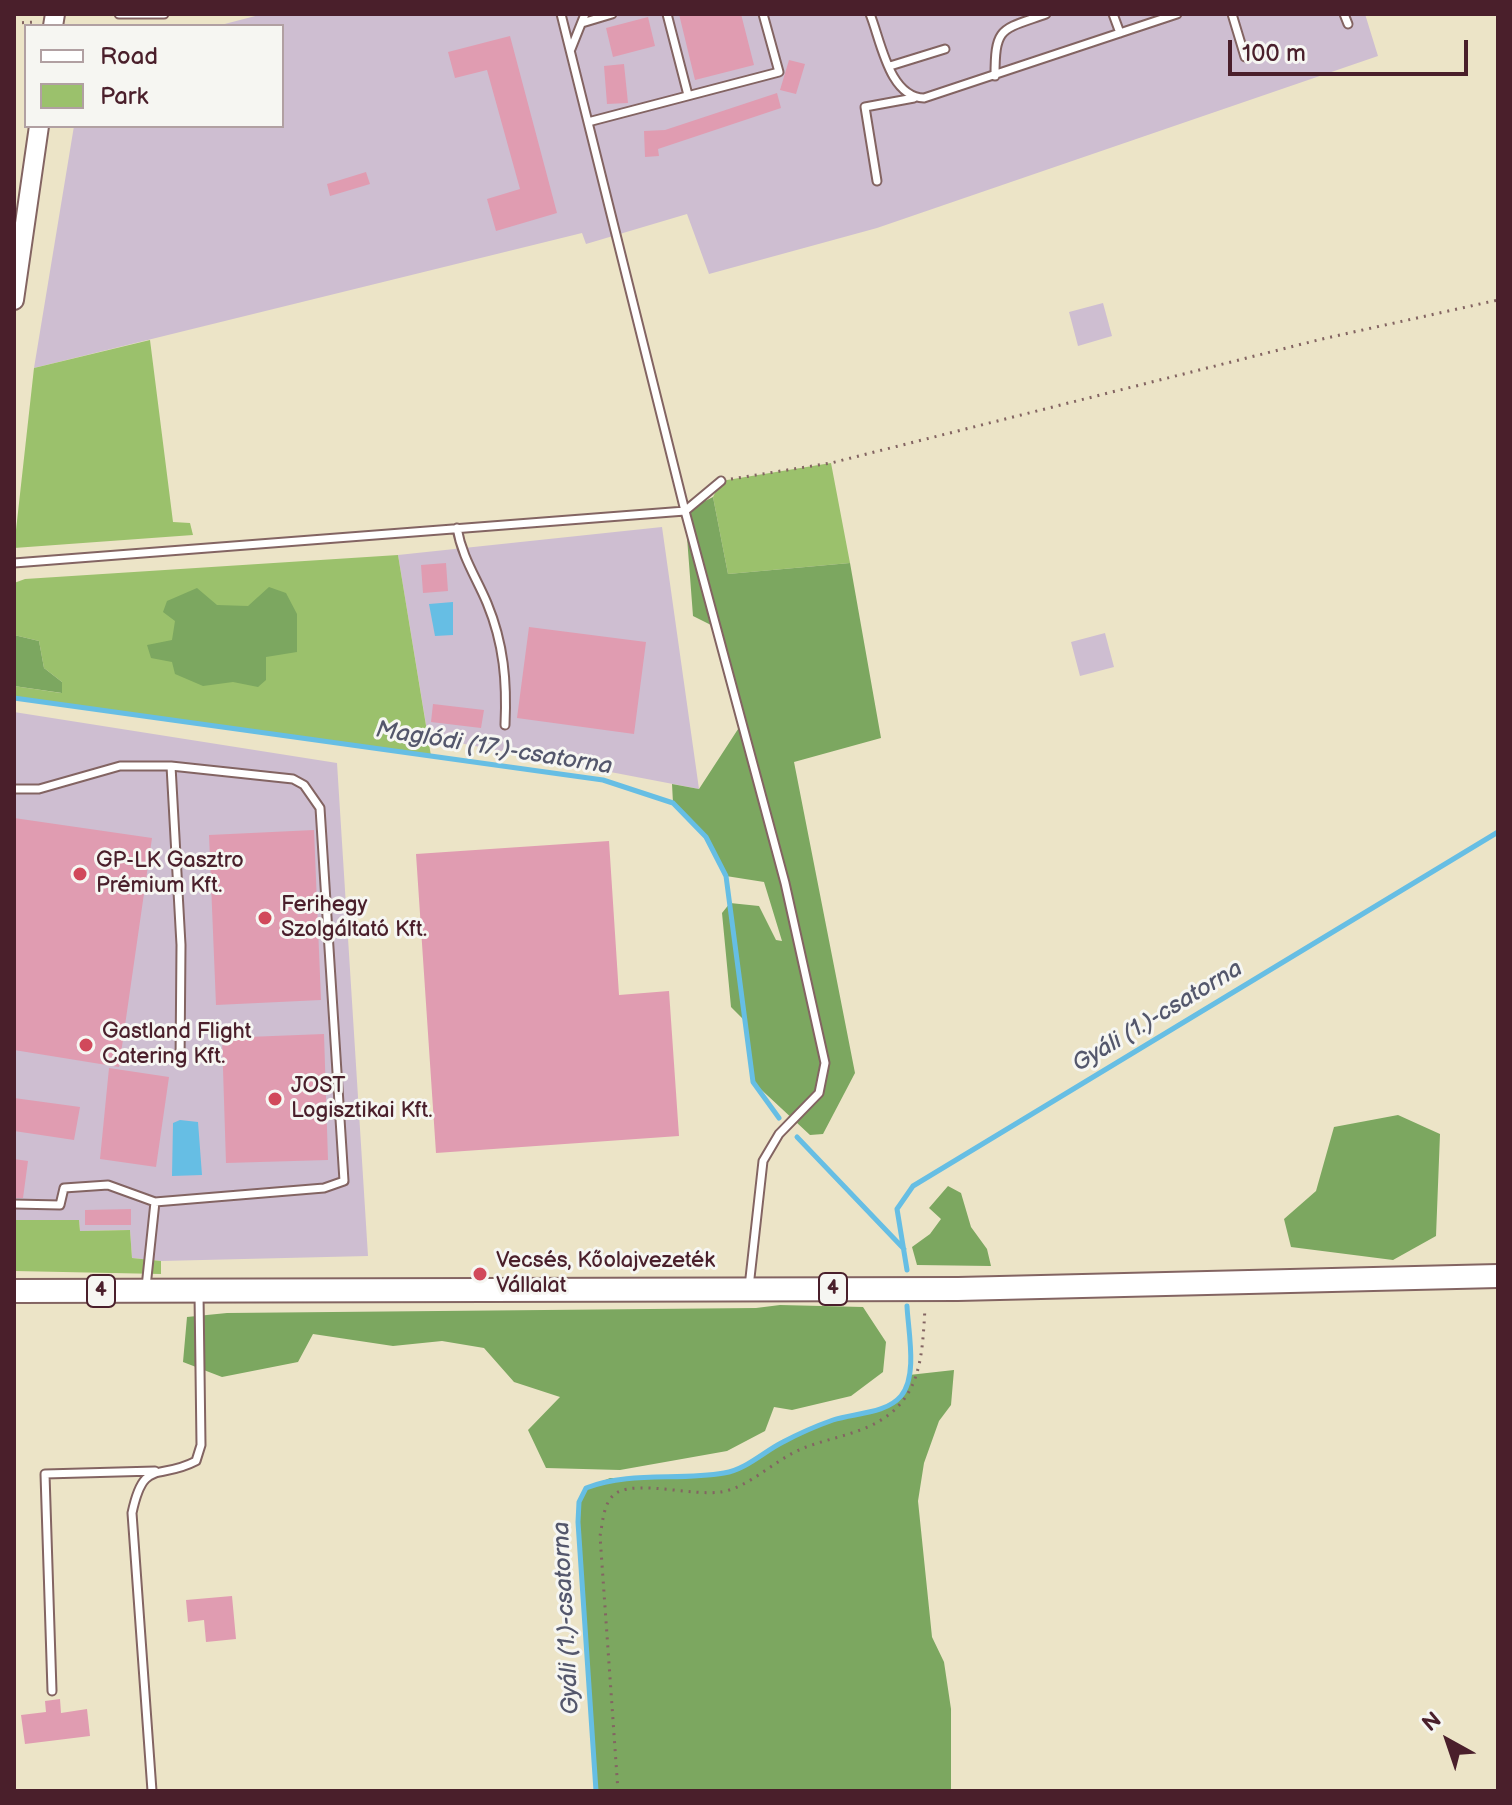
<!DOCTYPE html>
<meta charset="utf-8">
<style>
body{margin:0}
#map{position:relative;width:1512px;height:1805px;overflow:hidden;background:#ece4c7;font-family:"Balsamiq Sans",sans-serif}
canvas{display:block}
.frame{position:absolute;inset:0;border:16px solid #4a1f2b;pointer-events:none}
.legend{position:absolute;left:24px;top:24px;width:260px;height:104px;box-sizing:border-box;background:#f6f6f2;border:2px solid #b1a0a2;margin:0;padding:10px 14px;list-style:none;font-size:24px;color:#4a1f2b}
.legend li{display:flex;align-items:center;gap:16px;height:40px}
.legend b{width:40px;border:2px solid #b1a0a2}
.north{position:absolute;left:1408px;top:1701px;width:80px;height:80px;-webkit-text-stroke:6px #f6f6f2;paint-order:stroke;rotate:320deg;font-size:22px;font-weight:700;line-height:32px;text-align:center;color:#4a1f2b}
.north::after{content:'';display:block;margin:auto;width:28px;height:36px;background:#4a1f2b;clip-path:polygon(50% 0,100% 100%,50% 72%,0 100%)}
.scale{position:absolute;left:1228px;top:40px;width:240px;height:36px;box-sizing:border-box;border:4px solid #4a1f2b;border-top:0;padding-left:10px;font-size:24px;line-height:28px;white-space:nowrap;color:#4a1f2b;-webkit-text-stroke:6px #f6f6f2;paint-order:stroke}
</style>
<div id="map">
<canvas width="1512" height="1805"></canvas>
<div class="frame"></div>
<ul class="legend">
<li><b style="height:10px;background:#fff"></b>Road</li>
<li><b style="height:22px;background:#9bc16c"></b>Park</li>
</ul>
<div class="north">N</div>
<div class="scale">100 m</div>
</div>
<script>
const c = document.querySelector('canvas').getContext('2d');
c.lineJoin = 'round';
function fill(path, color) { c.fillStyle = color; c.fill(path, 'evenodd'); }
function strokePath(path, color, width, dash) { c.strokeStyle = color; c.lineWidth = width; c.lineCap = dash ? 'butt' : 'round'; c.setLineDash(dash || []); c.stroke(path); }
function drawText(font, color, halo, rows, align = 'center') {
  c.font = font + ' "Balsamiq Sans",sans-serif'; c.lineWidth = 6; c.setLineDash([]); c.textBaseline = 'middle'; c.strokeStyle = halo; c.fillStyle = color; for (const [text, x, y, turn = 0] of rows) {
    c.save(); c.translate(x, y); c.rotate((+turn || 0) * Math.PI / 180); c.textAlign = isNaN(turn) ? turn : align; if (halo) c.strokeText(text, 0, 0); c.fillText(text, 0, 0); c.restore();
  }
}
const industrial = new Path2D(`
 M 263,14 L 1365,14 L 1378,56 L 877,228 L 709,274 L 687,214 L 586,244 L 582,233 L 34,368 L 74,126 L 282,126 L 282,26 L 217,26 Z
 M 1103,303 L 1112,336 L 1078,346 L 1069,312 Z
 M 662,527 L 699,789 L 428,737 L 398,555 Z
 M 1105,633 L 1114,667 L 1080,676 L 1071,642 Z
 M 14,712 L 337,763 L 368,1256 L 161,1261 L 132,1258 L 130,1230 L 80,1231 L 79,1220 L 14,1220 Z`);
const green = new Path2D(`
 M 150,340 L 173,522 L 190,523 L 193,535 L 14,548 L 34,368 Z
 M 831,463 L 850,563 L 728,574 L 713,497 L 721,481 Z
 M 398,555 L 431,756 L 14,698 L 14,686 L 61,693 L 62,682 L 44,668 L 39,641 L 14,635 L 14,583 L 25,579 Z
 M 14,1220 L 79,1220 L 80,1231 L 130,1230 L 132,1258 L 161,1261 L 161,1274 L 14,1271 Z`);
const forest = new Path2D(`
 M 713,497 L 728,574 L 850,563 L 881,738 L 794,762 L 855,1073 L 823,1134 L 810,1135 L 753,1082 L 745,1021 L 731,1007 L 722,913 L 730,903 L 759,906 L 776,940 L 782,941 L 764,882 L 726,876 L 706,837 L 673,803 L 672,784 L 699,789 L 742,723 L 717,628 L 693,616 L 685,511 Z
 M 269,587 L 286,593 L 297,614 L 297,652 L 266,657 L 266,680 L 258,687 L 233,682 L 203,686 L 175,674 L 172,662 L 151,658 L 147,645 L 172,640 L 175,621 L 163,612 L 167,601 L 197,588 L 217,605 L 248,606 Z
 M 14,635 L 39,641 L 44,668 L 62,682 L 62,693 L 14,686 Z
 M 1398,1115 L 1440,1134 L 1436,1236 L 1393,1260 L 1291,1247 L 1284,1219 L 1316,1191 L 1334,1127 Z
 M 948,1186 L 961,1193 L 971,1227 L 987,1249 L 991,1266 L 917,1265 L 912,1247 L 930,1234 L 941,1219 L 929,1208 Z
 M 780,1305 L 863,1307 L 886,1342 L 883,1372 L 851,1396 L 792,1410 L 774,1407 L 765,1431 L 727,1451 L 620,1470 L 546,1468 L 528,1430 L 560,1397 L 514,1382 L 484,1348 L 442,1341 L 393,1346 L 313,1334 L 298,1362 L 222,1377 L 183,1362 L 187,1317 L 227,1313 L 756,1308 Z
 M 954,1370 L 951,1405 L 939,1421 L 924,1463 L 918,1501 L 932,1637 L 944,1662 L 951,1709 L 951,1791 L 596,1791 L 579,1522 L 579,1502 L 586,1488 L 610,1478 L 692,1478 L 729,1473 L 751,1463 L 781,1443 L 834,1420 L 887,1407 L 902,1395 L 909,1375 Z`);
const water = new Path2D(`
 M 453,602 L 453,635 L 435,636 L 429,604 Z
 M 180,1120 L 198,1122 L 202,1175 L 172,1176 L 173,1123 Z`);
const stream = new Path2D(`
 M 14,698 L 603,780 L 673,803 L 706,837 L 726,876 L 753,1082 L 779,1118
 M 797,1137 L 904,1249
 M 907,1270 L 897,1209 L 913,1186 L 1498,832
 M 596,1791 L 578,1522 L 579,1502 L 586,1488 C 630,1471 678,1481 724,1473 C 747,1469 763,1452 783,1442 C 798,1434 816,1426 833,1420 C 854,1413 886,1414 901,1396 C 918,1376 908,1330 907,1306`);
const building = new Path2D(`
 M 679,14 L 741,14 L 754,65 L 695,80 Z
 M 648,17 L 655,46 L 613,57 L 606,28 Z
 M 510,36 L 557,213 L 496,231 L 487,199 L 520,189 L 487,70 L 455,78 L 448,52 Z
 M 789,60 L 805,64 L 796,94 L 780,90 Z
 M 624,64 L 628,103 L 607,104 L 604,66 Z
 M 777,93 L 781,108 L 658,149 L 659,156 L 645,157 L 644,131 L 665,130 Z
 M 366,172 L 370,184 L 330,196 L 327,184 Z
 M 446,563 L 448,591 L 423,593 L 421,565 Z
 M 529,627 L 646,642 L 634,734 L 517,718 Z
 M 433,704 L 484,710 L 481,728 L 431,722 Z
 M 14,818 L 152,838 L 119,1067 L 14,1050 Z
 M 314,830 L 321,1000 L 216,1005 L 209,835 Z
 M 609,841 L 619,995 L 669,991 L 679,1136 L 436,1153 L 416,854 Z
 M 324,1034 L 328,1160 L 226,1163 L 222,1038 Z
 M 109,1068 L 169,1077 L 156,1167 L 100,1159 Z
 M 14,1098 L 80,1107 L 74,1140 L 14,1131 Z
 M 14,1159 L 28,1161 L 23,1198 L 14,1198 Z
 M 131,1209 L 131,1225 L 85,1225 L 85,1210 Z
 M 232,1596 L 236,1639 L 206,1642 L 204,1620 L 188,1622 L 186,1600 Z
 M 60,1699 L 61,1713 L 87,1709 L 90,1736 L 25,1744 L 21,1715 L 46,1712 L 45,1701 Z`);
const path = new Path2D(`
 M 14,23 L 38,22
 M 731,479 L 831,463 L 1322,339 L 1498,300
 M 618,1791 L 600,1536 C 603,1522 603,1500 618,1492 C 640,1481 693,1496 721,1492 C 748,1488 775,1460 801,1449 C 823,1440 848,1436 870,1426 C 921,1402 922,1359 925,1308`);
const service = new Path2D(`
 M 119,14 L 164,14
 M 561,14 L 685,511 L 785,883 L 825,1063 L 819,1093 L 779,1134 L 763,1161 L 749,1287
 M 667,14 L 688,95
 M 870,14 C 881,41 889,97 924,98 L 1177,14
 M 1113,14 L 1120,33
 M 1232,14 L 1245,57
 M 1344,14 L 1348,24
 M 582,23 L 612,14
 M 571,49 L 585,14
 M 890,66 L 945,49
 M 995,76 C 995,26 1001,30 1046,14
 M 588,122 L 779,72 L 763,14
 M 877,181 L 865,107 L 914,98
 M 457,528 C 462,557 476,577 487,603 C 504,644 507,682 505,725
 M 14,563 L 685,511 L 721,481
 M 14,789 L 39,789 L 120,766 L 171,766 L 181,945 L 180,1063
 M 14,1204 L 60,1205 L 64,1188 L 108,1185 L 155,1202
 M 146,1287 L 155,1202 L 324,1188 L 344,1181 L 320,808 L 304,785 L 293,779 L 171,766
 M 52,1691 L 45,1474 L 155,1471
 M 152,1791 L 132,1513 C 144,1457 158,1481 196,1461 L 201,1445 L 199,1294`);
const secondary = new Path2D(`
 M 53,26 L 55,14
 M 14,300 L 39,126`);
const primary = new Path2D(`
 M 14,1291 L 958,1289 L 1498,1276`);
const markers = [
 [80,874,8,"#d1495b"],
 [265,918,8,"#d1495b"],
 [86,1045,8,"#d1495b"],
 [275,1099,8,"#d1495b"],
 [480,1274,8,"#d1495b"]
];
const shields = [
 [833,1289,28],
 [101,1291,28]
];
const shieldNames = [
 ["4",833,1289],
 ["4",101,1291]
];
const poiNames = [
 ["GP-LK Gasztro",96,861],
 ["Prémium Kft.",96,886],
 ["Ferihegy",281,905],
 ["Szolgáltató Kft.",281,930],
 ["Gastland Flight",102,1032],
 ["Catering Kft.",102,1057],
 ["JOST",291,1086],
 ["Logisztikai Kft.",291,1111],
 ["Vecsés, Kőolajvezeték",496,1261],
 ["Vállalat",496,1286]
];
const waterNames = [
 ["Maglódi (17.)-csatorna",494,749,9],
 ["Gyáli (1.)-csatorna",1158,1017,-31],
 ["Gyáli (1.)-csatorna",567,1618,-93]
];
fill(industrial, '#cebed1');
fill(green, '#9bc16c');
fill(forest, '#7ca760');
fill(water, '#66bee4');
strokePath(stream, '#66bee4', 5);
fill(building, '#e09cb1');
strokePath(service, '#836462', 11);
strokePath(secondary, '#836462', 22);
strokePath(primary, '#836462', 26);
strokePath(path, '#836462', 3, [2, 6]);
strokePath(service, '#fff', 7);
strokePath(secondary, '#fff', 18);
strokePath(primary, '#fff', 22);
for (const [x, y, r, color] of markers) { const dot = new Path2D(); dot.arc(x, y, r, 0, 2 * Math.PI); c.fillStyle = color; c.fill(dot); strokePath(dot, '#f6f6f2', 3); }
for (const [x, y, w] of shields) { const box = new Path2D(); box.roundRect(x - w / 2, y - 16, w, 32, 6); c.fillStyle = '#f6f6f2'; c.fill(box); strokePath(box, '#4a1f2b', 2); }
drawText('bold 20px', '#4a1f2b', null, shieldNames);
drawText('22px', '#4a1f2b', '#f6f6f2', poiNames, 'left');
drawText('italic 24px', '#54576c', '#f6f6f2', waterNames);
</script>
